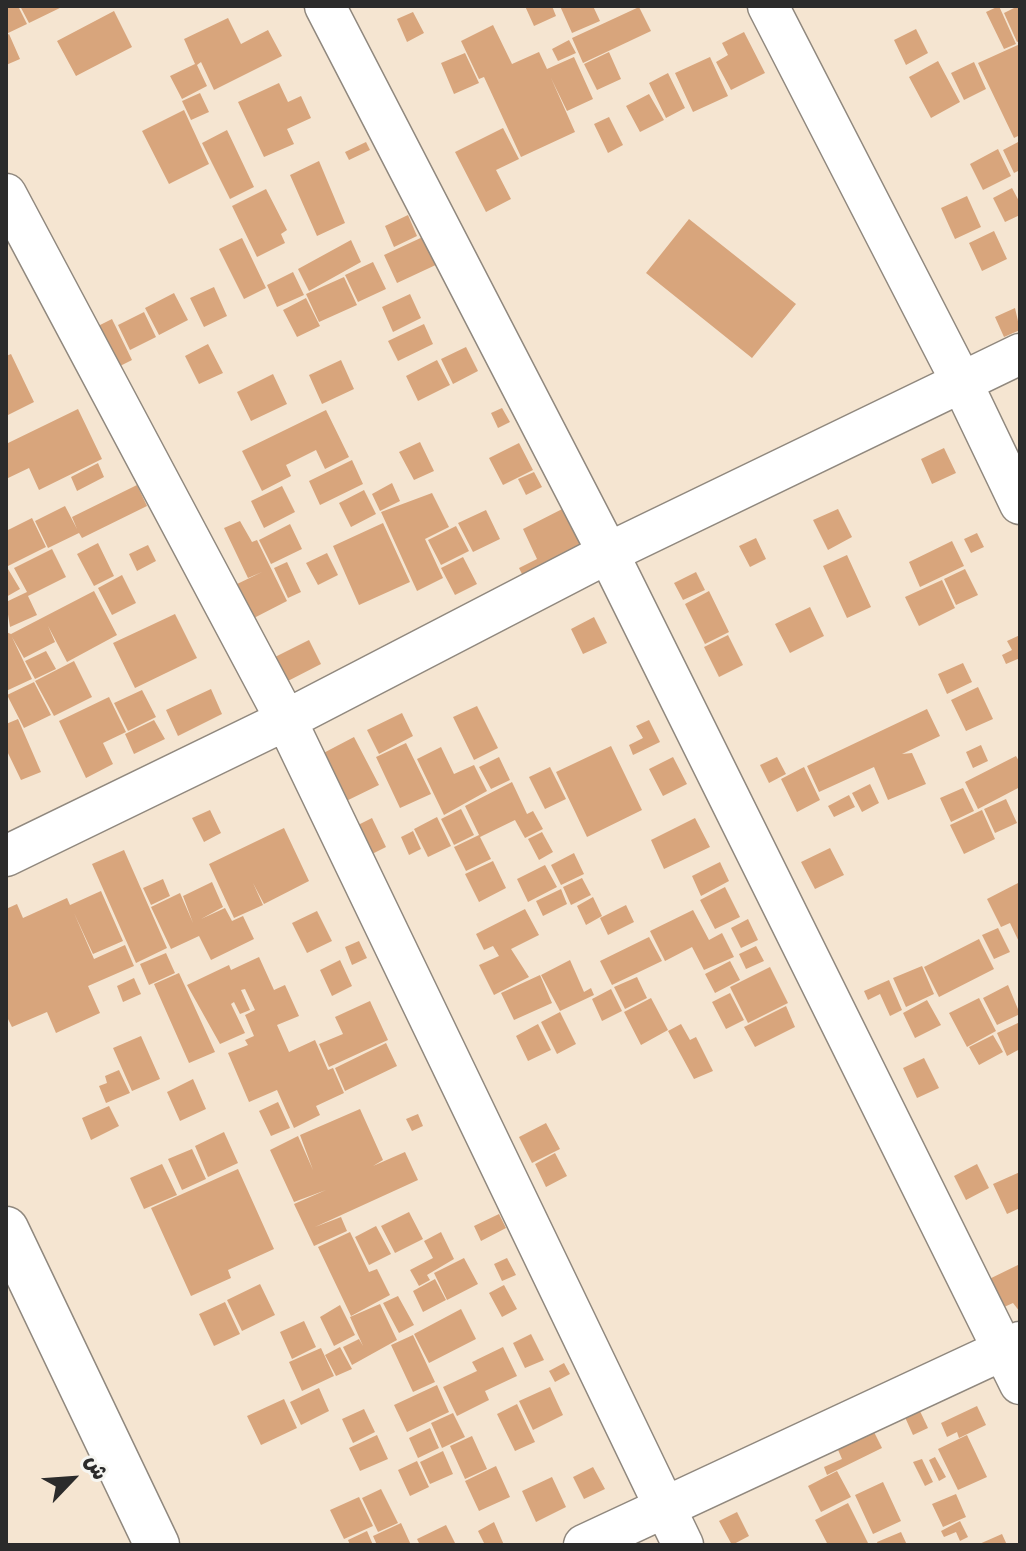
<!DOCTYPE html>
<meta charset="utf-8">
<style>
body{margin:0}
#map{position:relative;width:1026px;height:1551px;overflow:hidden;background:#f5e5d1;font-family:"Gochi Hand","Playpen Sans Arabic",sans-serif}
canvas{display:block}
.frame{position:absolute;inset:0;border:8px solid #2b2b2b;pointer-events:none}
.north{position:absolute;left:32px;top:1439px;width:80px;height:80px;-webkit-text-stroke:6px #f6f6f2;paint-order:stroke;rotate:65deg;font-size:22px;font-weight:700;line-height:32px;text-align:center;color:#2b2b2b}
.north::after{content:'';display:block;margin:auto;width:28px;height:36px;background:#2b2b2b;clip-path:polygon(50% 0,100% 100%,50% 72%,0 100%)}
</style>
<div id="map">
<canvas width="1026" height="1551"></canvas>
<div class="frame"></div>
<div class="north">ش</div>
</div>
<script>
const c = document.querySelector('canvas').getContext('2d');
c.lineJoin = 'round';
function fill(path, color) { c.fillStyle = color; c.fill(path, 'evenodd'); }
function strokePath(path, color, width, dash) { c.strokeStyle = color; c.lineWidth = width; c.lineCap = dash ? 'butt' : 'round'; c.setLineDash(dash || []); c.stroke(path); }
const building = new Path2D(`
 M 6,6 L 18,6 L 27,24 L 6,34 Z
 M 20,6 L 64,6 L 29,23 Z
 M 525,6 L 552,6 L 556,16 L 534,26 Z
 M 560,6 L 593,6 L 600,21 L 572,33 Z
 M 999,6 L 1016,44 L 1004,49 L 986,12 Z
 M 1018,6 L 1020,41 L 1017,42 L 1004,13 Z
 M 639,7 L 651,31 L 583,63 L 572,38 Z
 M 114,11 L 132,47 L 76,76 L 57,41 Z
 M 413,12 L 424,33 L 407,42 L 397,19 Z
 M 228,18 L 241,44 L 268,30 L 282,56 L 214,90 L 201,62 L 197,65 L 207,86 L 182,99 L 170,76 L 195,64 L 184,39 Z
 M 493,25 L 512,64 L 539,52 L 547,69 L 574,57 L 593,99 L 567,111 L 551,78 L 575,132 L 521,157 L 484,77 L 479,79 L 461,41 Z
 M 916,29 L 928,53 L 906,65 L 894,40 Z
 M 744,32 L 765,73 L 731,90 L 716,62 L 728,55 L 722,43 Z
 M 9,34 L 20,59 L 6,65 L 6,36 Z
 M 569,40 L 576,53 L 558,61 L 552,49 Z
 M 1020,44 L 1020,135 L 1014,138 L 978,63 Z
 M 609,52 L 621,79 L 597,90 L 584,64 Z
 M 465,53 L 479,83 L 454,94 L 441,63 Z
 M 710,57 L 728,96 L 693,112 L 675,73 Z
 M 938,61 L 960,102 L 931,118 L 909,77 Z
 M 974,62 L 986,89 L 964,100 L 951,73 Z
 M 668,73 L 685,108 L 666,118 L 649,83 Z
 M 279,83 L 288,102 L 301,96 L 311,118 L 287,129 L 294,144 L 264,157 L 238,102 Z
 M 200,93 L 209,112 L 191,120 L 182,101 Z
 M 649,94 L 664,120 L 640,132 L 626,106 Z
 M 184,110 L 209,164 L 169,184 L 142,131 Z
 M 609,117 L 623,145 L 608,153 L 594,124 Z
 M 503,128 L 519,159 L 496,170 L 511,199 L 486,212 L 455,152 Z
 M 227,130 L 254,187 L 230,199 L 202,143 Z
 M 1020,141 L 1020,170 L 1014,173 L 1003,150 Z
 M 366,142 L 370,150 L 349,160 L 345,152 Z
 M 998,149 L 1011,176 L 983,190 L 970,164 Z
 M 319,161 L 345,223 L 317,236 L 290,175 Z
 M 1012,188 L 1020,203 L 1020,215 L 1005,222 L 993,198 Z
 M 266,189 L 287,230 L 281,234 L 285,243 L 257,257 L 232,206 Z
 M 967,196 L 981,227 L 955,239 L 941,208 Z
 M 408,215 L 417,236 L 394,247 L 385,226 Z
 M 689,219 L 796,304 L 752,358 L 646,273 Z
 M 994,231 L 1007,259 L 982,271 L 969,243 Z
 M 427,235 L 440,263 L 397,283 L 384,255 Z
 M 242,238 L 266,288 L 244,299 L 219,249 Z
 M 351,240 L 361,262 L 309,291 L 298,269 Z
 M 373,262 L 386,289 L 358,302 L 345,275 Z
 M 293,272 L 304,295 L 277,307 L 267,285 Z
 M 344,277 L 357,305 L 319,322 L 306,294 Z
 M 214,287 L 227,316 L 204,327 L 190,298 Z
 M 174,293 L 188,320 L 159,335 L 145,308 Z
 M 410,294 L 421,318 L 393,332 L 382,307 Z
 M 306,298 L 320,326 L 297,337 L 283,310 Z
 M 1015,308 L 1020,330 L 1004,337 L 995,317 Z
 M 144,312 L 156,337 L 130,350 L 118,325 Z
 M 112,319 L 132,360 L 118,367 L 98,326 Z
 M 424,324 L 433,344 L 398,361 L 388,341 Z
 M 208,344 L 223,373 L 199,384 L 185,356 Z
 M 466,347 L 478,371 L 453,384 L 441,359 Z
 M 11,354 L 34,402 L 6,416 L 6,356 Z
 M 341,360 L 354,389 L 322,404 L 309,375 Z
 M 437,360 L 450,385 L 418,401 L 406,376 Z
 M 273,374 L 287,404 L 251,421 L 237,392 Z
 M 502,408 L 510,422 L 498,428 L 491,413 Z
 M 78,409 L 102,459 L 39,490 L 29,468 L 6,479 L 6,444 Z
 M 326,410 L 349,457 L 325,469 L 316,450 L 286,465 L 291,476 L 262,491 L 242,451 Z
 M 420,442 L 434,471 L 414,480 L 399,452 Z
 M 519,443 L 533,470 L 503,485 L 489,458 Z
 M 944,448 L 956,473 L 932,484 L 921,459 Z
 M 352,460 L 363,484 L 320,505 L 309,481 Z
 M 98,463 L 104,477 L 77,491 L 71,477 Z
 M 534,472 L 542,487 L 526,495 L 518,479 Z
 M 392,483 L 400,501 L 380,511 L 372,494 Z
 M 137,485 L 147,506 L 82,538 L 79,533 L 48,548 L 35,521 L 65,506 L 77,529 L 72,517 Z
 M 282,486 L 295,512 L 264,528 L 251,501 Z
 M 364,490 L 376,514 L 351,527 L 339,503 Z
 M 432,493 L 449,527 L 425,539 L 443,578 L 417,591 L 381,512 Z
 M 574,503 L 597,547 L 526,582 L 519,568 L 537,559 L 523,529 Z
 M 838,509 L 852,537 L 828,550 L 813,520 Z
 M 486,510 L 500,539 L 473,552 L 458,523 Z
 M 32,518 L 46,547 L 6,567 L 6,531 Z
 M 240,521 L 252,542 L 257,540 L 287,601 L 252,619 L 235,585 L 262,572 L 248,578 L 224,528 Z
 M 383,523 L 410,582 L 359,605 L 333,546 Z
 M 290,524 L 302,549 L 271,564 L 259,540 Z
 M 456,526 L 469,551 L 441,565 L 428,540 Z
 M 977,533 L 984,547 L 971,553 L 964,539 Z
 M 756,538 L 766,559 L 750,567 L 739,546 Z
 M 952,541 L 964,566 L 920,587 L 909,562 Z
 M 98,543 L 114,576 L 94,586 L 77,554 Z
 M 148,545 L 156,561 L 137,571 L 129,554 Z
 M 52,549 L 66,577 L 28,596 L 37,615 L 10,627 L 6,602 L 27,592 L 14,568 Z
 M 327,553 L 338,575 L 318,585 L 306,563 Z
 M 847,555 L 871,607 L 847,618 L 823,566 Z
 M 463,557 L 477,584 L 455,595 L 441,568 Z
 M 287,562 L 301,592 L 288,598 L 274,568 Z
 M 8,569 L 20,589 L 6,597 L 6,571 Z
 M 965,569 L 978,595 L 956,605 L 944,579 Z
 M 696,572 L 705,590 L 683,600 L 674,583 Z
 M 122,575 L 136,603 L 112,615 L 98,588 Z
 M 942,580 L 955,608 L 919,626 L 905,597 Z
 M 94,591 L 117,635 L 67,662 L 48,626 L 55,642 L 24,658 L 12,637 L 32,679 L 6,691 L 6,632 L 11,634 Z
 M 709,591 L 729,632 L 705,644 L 685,604 Z
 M 810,607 L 824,636 L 790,653 L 775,624 Z
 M 175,614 L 197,658 L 135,688 L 113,643 Z
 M 594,617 L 607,643 L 583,654 L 571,629 Z
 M 728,635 L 743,665 L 719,677 L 704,647 Z
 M 1020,635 L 1020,658 L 1006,664 L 1002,655 L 1012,650 L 1007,641 Z
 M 309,640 L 321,664 L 284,683 L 273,658 Z
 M 46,651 L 56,669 L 35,679 L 25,661 Z
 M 74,661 L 92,697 L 54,716 L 35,681 Z
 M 963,663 L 972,682 L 947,694 L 938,674 Z
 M 34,682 L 51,715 L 24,728 L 7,695 Z
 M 978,687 L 993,719 L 966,731 L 951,700 Z
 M 211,689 L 222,714 L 178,736 L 166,710 Z
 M 142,690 L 156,717 L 128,731 L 114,703 Z
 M 109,697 L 126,732 L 103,743 L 113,764 L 86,778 L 59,721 Z
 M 477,706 L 498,748 L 474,760 L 453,717 Z
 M 927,709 L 940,736 L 902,754 L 912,753 L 926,784 L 888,800 L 874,767 L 819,792 L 807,766 Z
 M 402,713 L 413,736 L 379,754 L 367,730 Z
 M 18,719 L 41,772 L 21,780 L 6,749 L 6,724 Z
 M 154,720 L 165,739 L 134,754 L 125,734 Z
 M 649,720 L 660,742 L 633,755 L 629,745 L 643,738 L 636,726 Z
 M 354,737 L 379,785 L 338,805 L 314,758 Z
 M 406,743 L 431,794 L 400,808 L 376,757 Z
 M 981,745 L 988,761 L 973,768 L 966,752 Z
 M 611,746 L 642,810 L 587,837 L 556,772 Z
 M 441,747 L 454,774 L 474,765 L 487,791 L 444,815 L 417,759 Z
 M 1016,756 L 1020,763 L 1020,787 L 978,809 L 965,782 Z
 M 499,757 L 510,780 L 491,789 L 479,767 Z
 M 673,757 L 687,784 L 663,796 L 649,769 Z
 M 777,757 L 786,774 L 769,783 L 760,765 Z
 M 550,767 L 566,799 L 545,809 L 529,777 Z
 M 804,767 L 820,800 L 797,812 L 781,779 Z
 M 512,782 L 527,814 L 533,811 L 543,829 L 525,838 L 515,820 L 480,837 L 465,806 Z
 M 870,784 L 879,803 L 862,812 L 852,793 Z
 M 963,788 L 974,811 L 951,822 L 940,798 Z
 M 849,795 L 855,807 L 834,817 L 828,806 Z
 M 1006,799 L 1017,823 L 995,833 L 984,809 Z
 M 461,809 L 474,835 L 454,845 L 441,819 Z
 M 210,810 L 221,833 L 204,842 L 192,818 Z
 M 982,810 L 995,839 L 964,854 L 950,825 Z
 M 437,817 L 451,846 L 428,857 L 414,829 Z
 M 372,818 L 386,847 L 358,861 L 344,832 Z
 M 695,818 L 710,847 L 664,869 L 651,840 Z
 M 284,828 L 309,881 L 264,904 L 253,883 L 263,905 L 234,918 L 209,864 Z
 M 413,831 L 421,849 L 409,855 L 401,837 Z
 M 542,832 L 553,852 L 539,860 L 528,839 Z
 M 479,835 L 491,859 L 466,871 L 454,847 Z
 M 830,848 L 844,875 L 815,889 L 801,862 Z
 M 124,850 L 167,948 L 136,963 L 92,864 Z
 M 574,853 L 584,874 L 561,885 L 551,865 Z
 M 493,861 L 506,888 L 479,902 L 465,874 Z
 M 720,862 L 729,881 L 701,896 L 692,876 Z
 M 545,865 L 557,887 L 528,902 L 517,879 Z
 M 582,878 L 591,895 L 571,905 L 563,887 Z
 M 163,879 L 170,896 L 151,905 L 143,888 Z
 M 212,882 L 223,907 L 201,919 L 225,908 L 232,921 L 243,916 L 254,939 L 211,960 L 199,936 L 171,949 L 151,907 L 180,893 L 193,923 L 183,896 Z
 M 1020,882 L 1020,944 L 1010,923 L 1001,927 L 987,899 Z
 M 725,887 L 740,917 L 715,929 L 700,900 Z
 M 561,889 L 567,904 L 543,916 L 536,901 Z
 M 101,891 L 123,941 L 93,954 L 74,913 L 94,959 L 125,945 L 134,966 L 88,986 L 100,1013 L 56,1033 L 47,1012 L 12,1027 L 6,1015 L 6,909 L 17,904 L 23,918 L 67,898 L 70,905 Z
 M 593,897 L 602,916 L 586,925 L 577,906 Z
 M 626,905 L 634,922 L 608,935 L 600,918 Z
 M 525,909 L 539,935 L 511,949 L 529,977 L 494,995 L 479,965 L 499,956 L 493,946 L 484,950 L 476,934 Z
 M 693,910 L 709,940 L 722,933 L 734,957 L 704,970 L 692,947 L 665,961 L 650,931 Z
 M 317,911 L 332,941 L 307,953 L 292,923 Z
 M 748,919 L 758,940 L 741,948 L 731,928 Z
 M 998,928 L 1010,952 L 994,959 L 982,935 Z
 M 649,937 L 662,961 L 612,985 L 600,961 Z
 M 979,939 L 994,969 L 939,997 L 924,967 Z
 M 359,941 L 367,958 L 352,965 L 345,947 Z
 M 756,946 L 764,961 L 746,969 L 739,954 Z
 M 166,953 L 175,973 L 149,985 L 140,964 Z
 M 259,957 L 274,990 L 285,985 L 299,1016 L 277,1025 L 289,1052 L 315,1040 L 328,1070 L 333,1068 L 344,1093 L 316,1106 L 320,1115 L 294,1128 L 277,1090 L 249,1102 L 228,1053 L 248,1045 L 245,1040 L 254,1036 L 245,1015 L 255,1010 L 245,989 L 241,990 L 250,1010 L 240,1014 L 234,1002 L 231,1004 L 245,1033 L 220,1044 L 187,985 L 229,965 L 231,970 Z
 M 340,960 L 352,986 L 332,996 L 320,970 Z
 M 570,960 L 584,992 L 591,988 L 594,995 L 560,1011 L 541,975 Z
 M 730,961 L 740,980 L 715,993 L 705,974 Z
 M 922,966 L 934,994 L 906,1007 L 893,978 Z
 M 770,967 L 788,1003 L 748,1023 L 730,987 Z
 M 179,973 L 215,1052 L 189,1063 L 154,984 Z
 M 540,975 L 552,1003 L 514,1020 L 501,993 Z
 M 637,977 L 647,998 L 625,1009 L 614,987 Z
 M 134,978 L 141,994 L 123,1002 L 117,986 Z
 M 889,980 L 902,1010 L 890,1016 L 880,994 L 868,1000 L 864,991 Z
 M 1008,985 L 1020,1014 L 997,1025 L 983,998 Z
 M 611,989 L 622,1011 L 602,1021 L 592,999 Z
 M 730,993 L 744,1020 L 726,1029 L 712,1002 Z
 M 651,998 L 668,1030 L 641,1045 L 624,1012 Z
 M 979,998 L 996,1031 L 967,1047 L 949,1013 Z
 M 927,1000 L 941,1025 L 915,1038 L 903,1013 Z
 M 370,1001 L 388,1040 L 329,1067 L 319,1044 L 343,1034 L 335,1017 Z
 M 786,1006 L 795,1027 L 755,1047 L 744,1027 Z
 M 560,1012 L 576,1044 L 557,1054 L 541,1022 Z
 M 1020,1022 L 1020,1049 L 1007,1056 L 997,1033 Z
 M 538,1024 L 551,1050 L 528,1061 L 516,1036 Z
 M 681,1024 L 690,1040 L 696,1037 L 713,1071 L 694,1079 L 668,1031 Z
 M 993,1035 L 1003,1052 L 979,1065 L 969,1047 Z
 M 141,1036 L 160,1079 L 132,1091 L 113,1048 Z
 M 386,1043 L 397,1066 L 345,1091 L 335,1068 Z
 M 924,1058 L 939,1088 L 917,1098 L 903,1068 Z
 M 119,1070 L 130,1093 L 106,1103 L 99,1086 L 107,1083 L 105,1076 Z
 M 193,1079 L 206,1109 L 180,1121 L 167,1092 Z
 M 278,1102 L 290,1128 L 271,1136 L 259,1111 Z
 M 109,1106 L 119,1126 L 91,1140 L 82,1118 Z
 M 360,1109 L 383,1160 L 373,1166 L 405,1152 L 418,1180 L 315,1227 L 341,1217 L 347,1231 L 314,1246 L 294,1204 L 326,1190 L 294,1202 L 270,1150 L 298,1136 L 313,1170 L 300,1135 Z
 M 418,1114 L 423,1126 L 412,1131 L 406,1119 Z
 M 546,1123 L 560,1149 L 532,1163 L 519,1137 Z
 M 224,1132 L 238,1163 L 208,1177 L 195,1146 Z
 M 192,1149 L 206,1179 L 182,1190 L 168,1159 Z
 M 555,1153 L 567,1176 L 546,1187 L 535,1164 Z
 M 162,1164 L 177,1195 L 144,1209 L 130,1178 Z
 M 977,1164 L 989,1188 L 966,1200 L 954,1176 Z
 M 238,1169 L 274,1249 L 228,1270 L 231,1278 L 191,1296 L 151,1208 Z
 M 1020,1172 L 1020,1208 L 1007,1214 L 993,1184 Z
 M 409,1212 L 423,1239 L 395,1253 L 381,1226 Z
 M 499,1214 L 506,1228 L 481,1241 L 474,1226 Z
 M 376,1226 L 391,1254 L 369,1265 L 355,1237 Z
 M 350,1232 L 369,1272 L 377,1269 L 390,1295 L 351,1316 L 318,1247 Z
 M 441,1232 L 454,1259 L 427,1275 L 430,1280 L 419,1286 L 410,1270 L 433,1258 L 424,1241 Z
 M 464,1258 L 478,1284 L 447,1300 L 434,1273 Z
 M 507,1258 L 516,1275 L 502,1281 L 494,1264 Z
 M 1020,1264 L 1020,1312 L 1013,1303 L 993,1312 L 979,1284 Z
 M 435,1279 L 446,1300 L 423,1312 L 413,1291 Z
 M 260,1284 L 275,1315 L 242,1331 L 227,1300 Z
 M 504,1285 L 517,1309 L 502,1317 L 489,1293 Z
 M 398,1296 L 414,1325 L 399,1333 L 383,1303 Z
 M 225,1302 L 240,1334 L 214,1346 L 199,1314 Z
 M 380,1304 L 397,1340 L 352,1365 L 343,1347 L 359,1339 L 363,1346 L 350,1317 Z
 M 340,1305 L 355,1335 L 334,1346 L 320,1317 Z
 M 461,1309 L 476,1339 L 429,1363 L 414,1334 Z
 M 304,1321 L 316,1347 L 292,1359 L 280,1332 Z
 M 531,1334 L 544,1360 L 525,1368 L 513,1343 Z
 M 413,1335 L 435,1382 L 413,1392 L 391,1345 Z
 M 340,1347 L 352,1369 L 336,1376 L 325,1355 Z
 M 503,1347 L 517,1376 L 485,1391 L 489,1400 L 457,1416 L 443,1387 L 477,1371 L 472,1362 Z
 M 321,1348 L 334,1376 L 302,1391 L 289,1362 Z
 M 564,1363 L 570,1374 L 555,1382 L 549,1371 Z
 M 437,1385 L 449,1412 L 407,1432 L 394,1405 Z
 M 550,1387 L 563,1415 L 533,1430 L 519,1401 Z
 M 319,1388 L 329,1411 L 301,1425 L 290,1402 Z
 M 284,1399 L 297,1428 L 261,1445 L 247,1416 Z
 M 517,1404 L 535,1442 L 515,1451 L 497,1414 Z
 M 977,1406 L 986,1425 L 959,1438 L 957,1432 L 947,1437 L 941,1423 Z
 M 364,1409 L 375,1432 L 353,1443 L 342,1419 Z
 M 919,1409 L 928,1428 L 913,1435 L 904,1415 Z
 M 453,1413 L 465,1437 L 442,1448 L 431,1423 Z
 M 871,1426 L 882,1448 L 827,1475 L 824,1467 L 842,1459 L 835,1443 Z
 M 430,1428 L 439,1448 L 418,1458 L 409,1438 Z
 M 377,1435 L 388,1459 L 360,1471 L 349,1448 Z
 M 967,1435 L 987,1477 L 958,1490 L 938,1449 Z
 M 472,1436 L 487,1469 L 465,1479 L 450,1446 Z
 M 443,1451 L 453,1474 L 430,1484 L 420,1462 Z
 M 935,1457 L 946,1477 L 939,1481 L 929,1460 Z
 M 922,1459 L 933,1482 L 925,1486 L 913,1462 Z
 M 417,1461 L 429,1487 L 410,1496 L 398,1470 Z
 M 496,1466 L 510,1497 L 479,1511 L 465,1481 Z
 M 593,1467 L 605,1489 L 584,1499 L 573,1477 Z
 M 837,1471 L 851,1497 L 821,1512 L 808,1486 Z
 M 552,1477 L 566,1507 L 536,1522 L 522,1491 Z
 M 883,1482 L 901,1521 L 873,1534 L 855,1495 Z
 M 381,1489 L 398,1523 L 378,1532 L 362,1498 Z
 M 956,1494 L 966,1517 L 943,1527 L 932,1504 Z
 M 359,1497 L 373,1526 L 344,1539 L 330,1510 Z
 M 848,1503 L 869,1545 L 828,1545 L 815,1520 Z
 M 737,1512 L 749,1536 L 732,1545 L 719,1521 Z
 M 960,1521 L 968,1537 L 960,1541 L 956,1532 L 944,1537 L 941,1531 Z
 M 494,1522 L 504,1545 L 485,1545 L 478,1531 Z
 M 401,1523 L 411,1545 L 377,1545 L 373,1536 Z
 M 446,1525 L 456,1545 L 420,1545 L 417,1539 Z
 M 367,1531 L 373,1545 L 350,1545 L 348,1540 Z
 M 901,1532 L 907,1545 L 878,1545 L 877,1542 Z
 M 1002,1534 L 1007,1545 L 977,1545 Z`);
const street = new Path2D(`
 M 325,6 L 608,553 L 1020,1384
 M 768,6 L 961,381 L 1020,504
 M 6,194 L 286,720 L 683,1545
 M 6,856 L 286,720 L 608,553 L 1020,354
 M 584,1545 L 1020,1342`);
const secondary = new Path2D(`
 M 6,1229 L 157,1545`);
fill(building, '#d8a57c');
strokePath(street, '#90887e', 43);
strokePath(secondary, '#90887e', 47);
strokePath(street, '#fff', 40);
strokePath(secondary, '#fff', 44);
</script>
